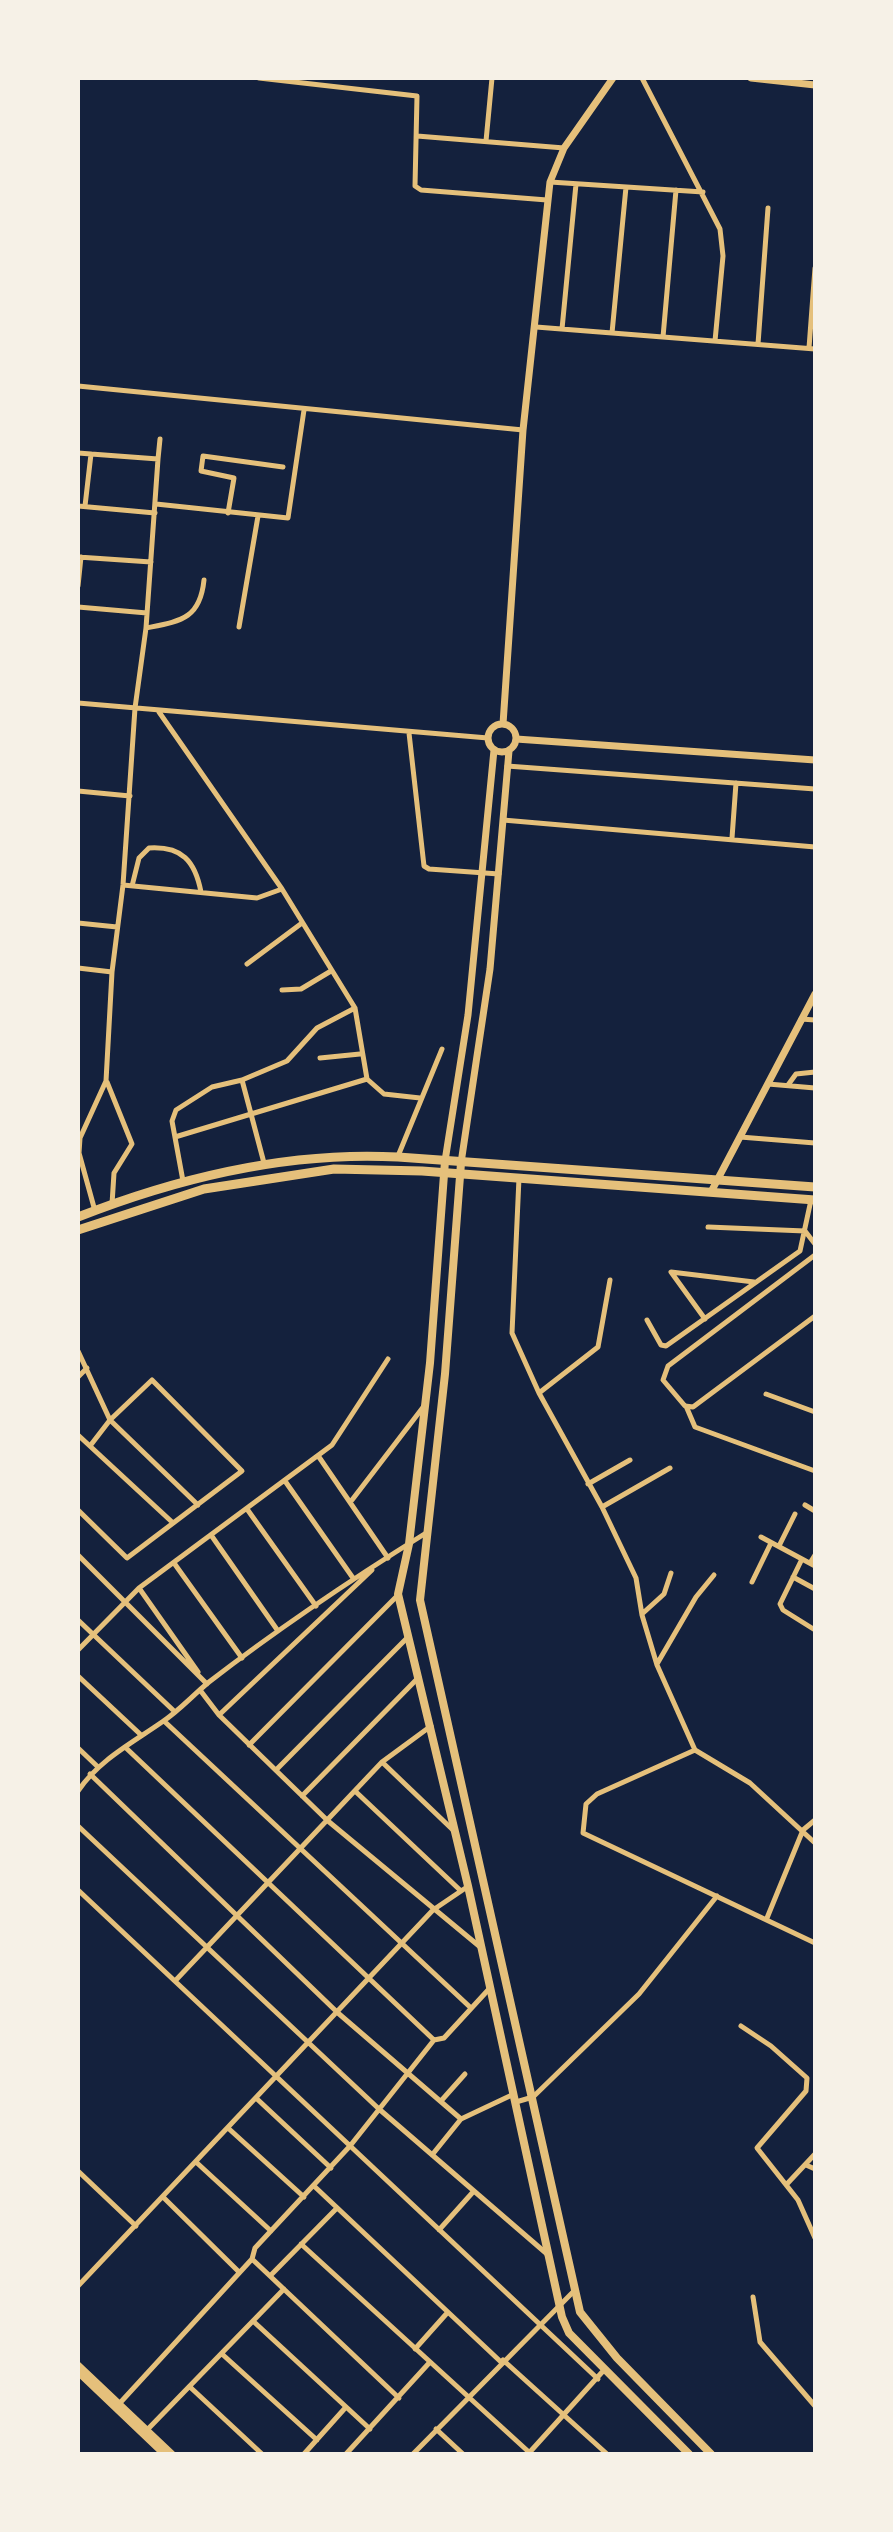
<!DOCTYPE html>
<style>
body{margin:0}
#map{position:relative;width:893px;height:2532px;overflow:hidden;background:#14213d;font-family:"Golos Text",sans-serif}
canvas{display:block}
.frame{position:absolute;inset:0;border:80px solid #f6f1e7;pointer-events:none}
</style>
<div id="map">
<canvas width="893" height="2532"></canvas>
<div class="frame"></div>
</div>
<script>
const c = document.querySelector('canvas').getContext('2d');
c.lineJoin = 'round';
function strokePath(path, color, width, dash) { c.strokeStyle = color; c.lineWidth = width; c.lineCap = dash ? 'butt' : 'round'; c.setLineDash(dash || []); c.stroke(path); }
const minor = new Path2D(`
 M 259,78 L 417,96 L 415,186 L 421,190 L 547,200
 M 642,78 L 720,229 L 723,256 L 715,341
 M 417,136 L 564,148
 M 486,141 L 492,78
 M 550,182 L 703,192
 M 536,327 L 815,349
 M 562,329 L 576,184
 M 612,333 L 626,187
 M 663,337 L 676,190
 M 758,344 L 768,208
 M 809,348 L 815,268
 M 78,386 L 523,430
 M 78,453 L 91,454
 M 158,459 L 160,439
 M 156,504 L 288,518 L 304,410
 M 78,506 L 155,513
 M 85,506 L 91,454 L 158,459 L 146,628 L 135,708 L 123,885 L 112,972 L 106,1081 L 80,1138 L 79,1153 L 95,1211
 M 228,513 L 234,478 L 201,471 L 203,456 L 283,467
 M 78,557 L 151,562
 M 78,586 L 81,557
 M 78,607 L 147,613
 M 239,627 L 258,516
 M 146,628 C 181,621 200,619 204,580
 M 78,703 L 488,738
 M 159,712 L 282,889 L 355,1008 L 367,1079 L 384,1094 L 420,1098
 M 409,733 L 424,866 L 429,869 L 499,874
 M 507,766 L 815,789
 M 78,791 L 130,796
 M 503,820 L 815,847
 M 732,838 L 736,783
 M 123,885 L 257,898 L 282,889
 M 132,886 L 139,858 L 149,848 C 182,846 195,861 201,892
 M 78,923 L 117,927
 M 247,964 L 302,923
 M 78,968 L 112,972
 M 282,990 L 301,989 L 331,971
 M 801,1019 L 815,1020
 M 320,1058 L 360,1054
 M 242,1080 L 264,1163
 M 107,1082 L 132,1144 L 114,1173 L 112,1204
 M 768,1084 L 815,1088
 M 788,1085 L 796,1074 L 815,1072
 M 175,1137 L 367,1079
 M 740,1137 L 815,1143
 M 398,1156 L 442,1049
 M 519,1178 L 512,1333 L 539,1393 L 602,1507 L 636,1578 L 642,1615 L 657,1665 L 695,1750 L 750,1783 L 815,1843
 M 183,1181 L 172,1121 L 176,1110 L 212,1087 L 242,1080 L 287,1061 L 317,1028 L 355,1008
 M 708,1227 L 805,1231 L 815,1244
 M 815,1255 L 668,1366 L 663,1380 L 685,1406 L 693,1407 L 815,1316
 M 705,1319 L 671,1272 L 754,1282
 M 647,1320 L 661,1345 L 666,1346 L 800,1251 L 811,1200
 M 78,1351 L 110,1420 L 198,1505
 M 78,1377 L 87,1368
 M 539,1393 L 598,1347 L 610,1280
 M 766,1394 L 815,1412
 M 686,1406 L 695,1427 L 815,1471
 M 78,1435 L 172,1522
 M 319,1457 L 388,1558
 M 285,1481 L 353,1578
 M 588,1484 L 630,1460
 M 352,1500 L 424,1406
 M 805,1505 L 815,1511
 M 602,1507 L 670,1468
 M 247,1509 L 316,1606
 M 78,1510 L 127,1558 L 242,1471 L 152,1380 L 110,1420 L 90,1446
 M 211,1535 L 278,1631
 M 761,1537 L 815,1566
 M 779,1546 L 795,1514
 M 78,1555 L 207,1684
 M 802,1559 L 780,1604 L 783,1610 L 815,1630
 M 174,1563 L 242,1658
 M 810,1563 L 815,1555
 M 793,1577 L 815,1589
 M 752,1582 L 771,1543
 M 139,1588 L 198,1672
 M 642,1614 L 664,1594 L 671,1573
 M 78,1620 L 174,1711
 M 78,1650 L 139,1588 L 332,1445 L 388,1359
 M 657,1664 L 696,1597 L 714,1575
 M 78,1676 L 140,1734
 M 200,1690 L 219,1715 L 328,1821 L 479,1946
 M 219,1715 L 372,1570
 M 164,1721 L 471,2008
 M 249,1745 L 398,1595
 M 125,1747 L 434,2040
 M 78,1748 L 98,1767
 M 695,1750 L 597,1794 L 586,1804 L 583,1833 L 815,1943
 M 382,1762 L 453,1830
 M 277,1769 L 409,1636
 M 90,1774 L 338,2013 L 461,2119
 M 78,1791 C 99,1760 132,1743 162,1722 C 179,1711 193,1695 209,1682 C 279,1628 352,1579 426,1533
 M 355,1791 L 461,1891
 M 302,1796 L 418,1678
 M 78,1826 L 379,2109 L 547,2254
 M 78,1890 L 598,2379
 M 767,1918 L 803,1830 L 815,1820
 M 175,1981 L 382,1762 L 431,1726
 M 741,2026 L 771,2046 L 807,2078 L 806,2091 L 757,2148 L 798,2200 L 815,2238
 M 256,2098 L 331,2168
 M 441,2101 L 465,2074
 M 516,2102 L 533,2097 L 639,1994 L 717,1896
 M 228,2128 L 304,2197
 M 432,2155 L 461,2119 L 514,2094
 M 196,2162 L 271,2231
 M 806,2165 L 815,2169
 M 78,2171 L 136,2226
 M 786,2185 L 815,2154
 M 314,2186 L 501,2362
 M 163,2197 L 239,2272
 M 439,2230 L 473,2192
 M 301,2244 L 531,2454
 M 252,2259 L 399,2398
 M 270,2276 L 337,2208
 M 78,2286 L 433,1910 L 467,1887
 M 753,2297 L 760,2342 L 815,2406
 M 253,2321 L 370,2429
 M 415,2349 L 448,2312
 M 222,2354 L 317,2440
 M 503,2360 L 607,2454
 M 190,2387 L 262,2454
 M 119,2404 L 252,2259 L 255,2248 L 350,2146 L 434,2040 L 444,2038 L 489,1989
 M 436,2429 L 463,2454
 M 147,2430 L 284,2289
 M 529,2453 L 604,2370
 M 304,2454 L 346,2407
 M 346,2454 L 430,2362
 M 413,2454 L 574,2291`);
const tertiary = new Path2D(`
 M 751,78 L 815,85
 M488 738a14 14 0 1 1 28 0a14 14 0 1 1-28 0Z
 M 503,724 L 523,430 L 550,182 L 564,148 L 613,78
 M 516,739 L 815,760
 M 445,1161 L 468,1015 L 494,750
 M 461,1163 L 490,969 L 509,751
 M 711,1192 L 815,994
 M 78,2365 L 172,2454
 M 78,2372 L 164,2454`);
const secondary = new Path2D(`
 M 445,1161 L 430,1363 L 409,1544 L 398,1594 L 468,1886 L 562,2317 L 569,2333 L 689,2454
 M 461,1163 L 445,1374 L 420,1600 L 580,2312 L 617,2358 L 711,2454`);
const primary = new Path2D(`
 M 78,1217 C 180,1177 287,1151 398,1157 L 815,1187
 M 78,1230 L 204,1189 L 334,1169 L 422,1171 L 815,1200`);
strokePath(minor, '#e5c07b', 5);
strokePath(tertiary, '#e5c07b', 7);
strokePath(secondary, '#e5c07b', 8);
strokePath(primary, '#e5c07b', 9);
</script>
